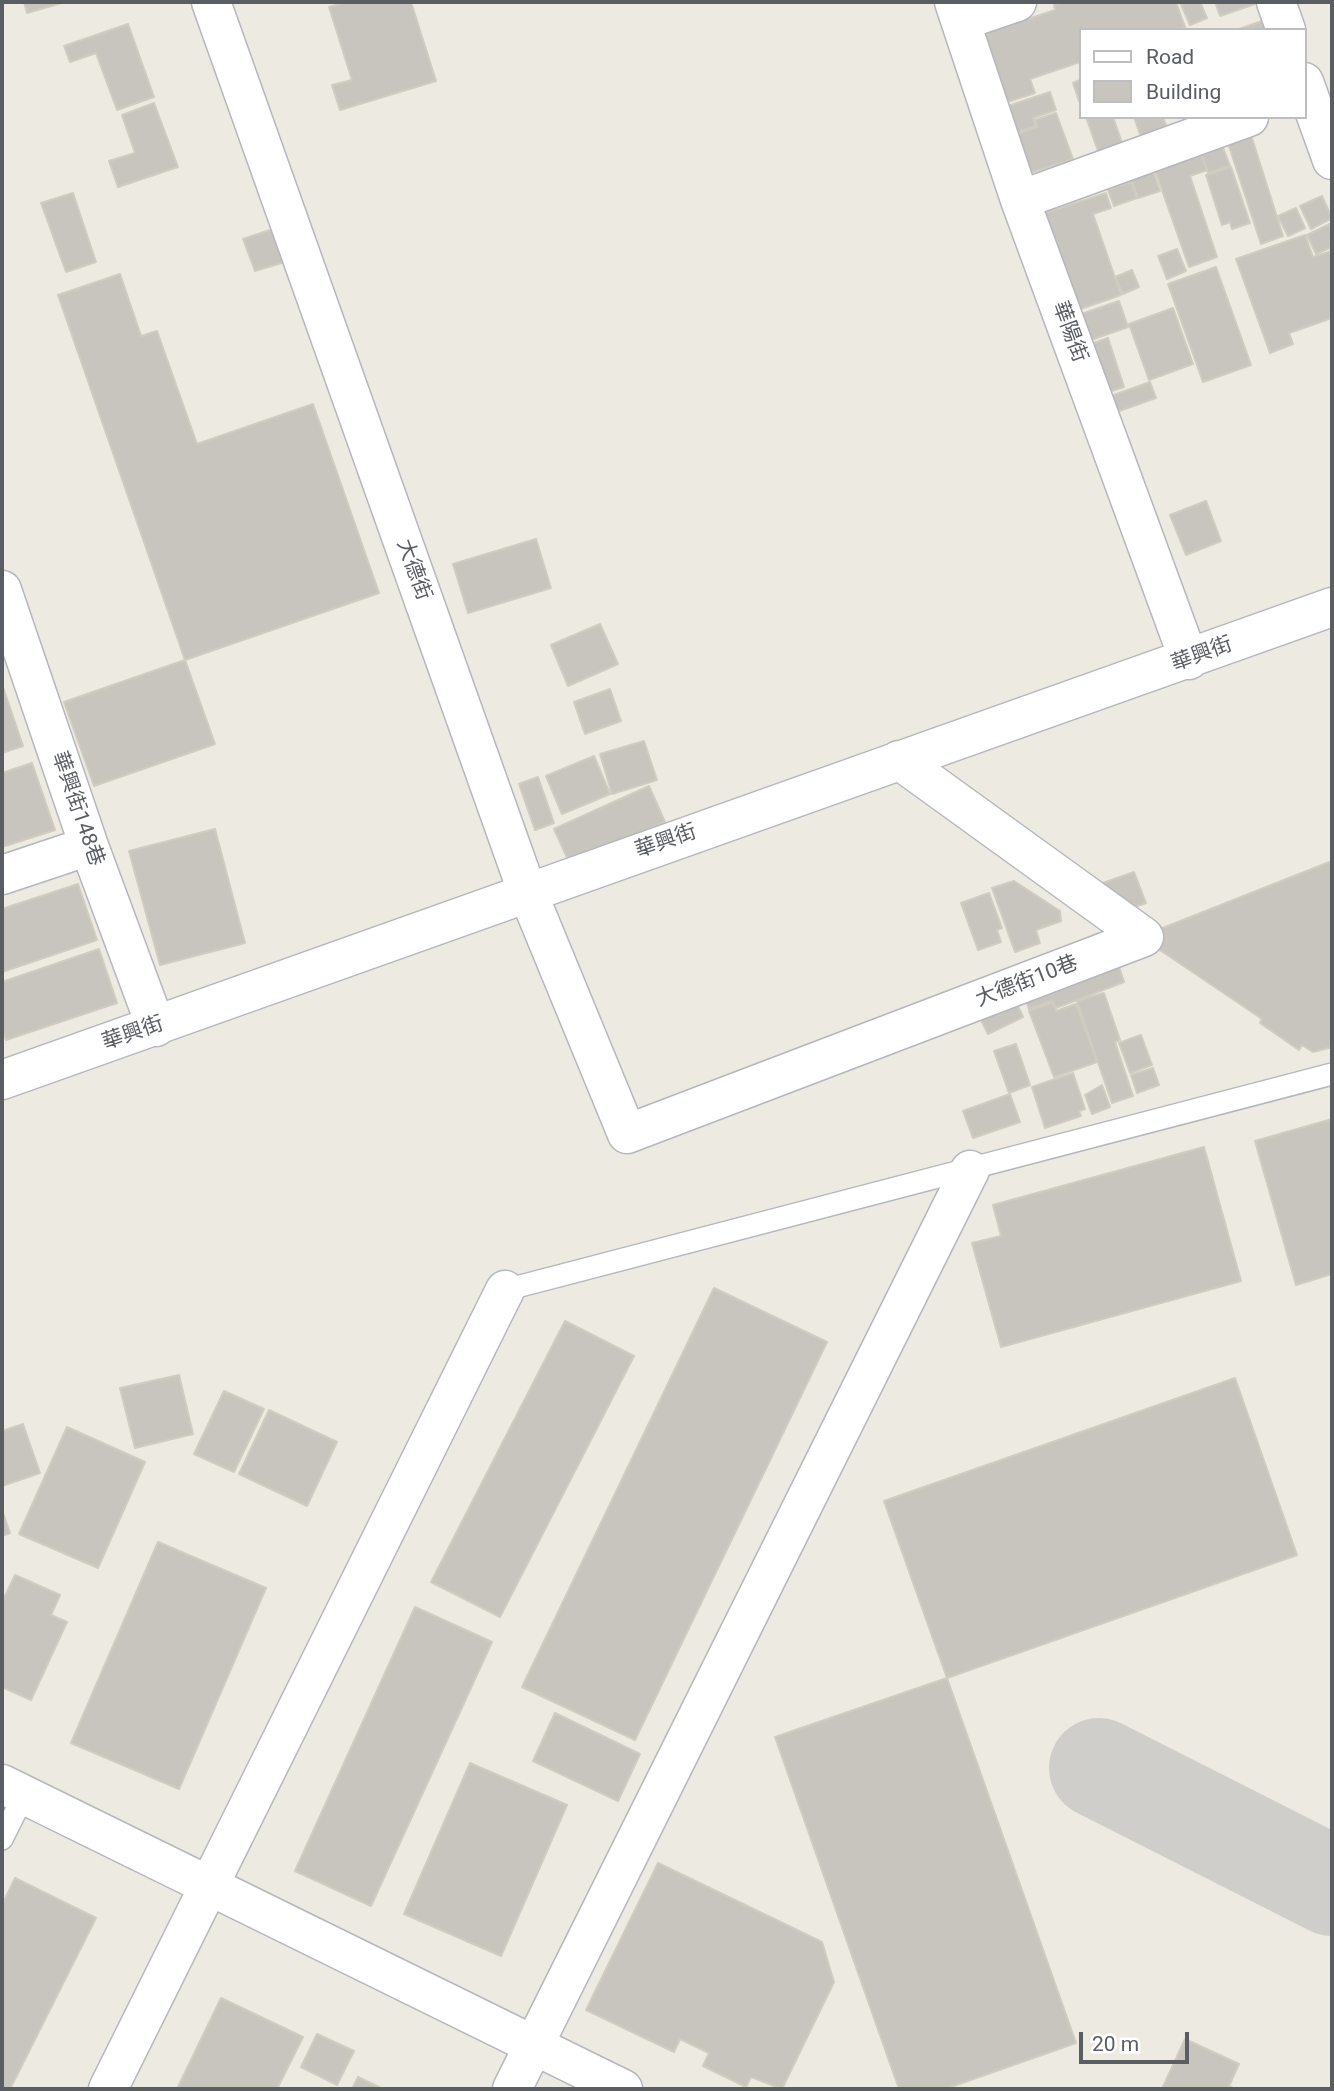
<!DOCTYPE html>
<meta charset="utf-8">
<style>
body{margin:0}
#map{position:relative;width:1334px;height:2091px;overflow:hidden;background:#edeae1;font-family:Roboto,sans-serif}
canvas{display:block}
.frame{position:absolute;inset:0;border:4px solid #5a5d62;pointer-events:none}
.legend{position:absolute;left:1079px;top:28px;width:228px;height:91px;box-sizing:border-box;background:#fff;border:2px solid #bdbec0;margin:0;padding:9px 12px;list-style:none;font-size:21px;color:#5a5d62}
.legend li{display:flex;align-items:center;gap:14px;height:35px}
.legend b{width:35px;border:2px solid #bdbec0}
.scale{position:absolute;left:1079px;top:2032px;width:110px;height:32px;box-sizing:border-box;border:4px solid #5a5d62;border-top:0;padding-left:9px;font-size:21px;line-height:24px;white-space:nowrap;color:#5a5d62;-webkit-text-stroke:5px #fff;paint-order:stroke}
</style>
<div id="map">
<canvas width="1334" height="2091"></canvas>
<div class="frame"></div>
<ul class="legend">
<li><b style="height:9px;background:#fff"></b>Road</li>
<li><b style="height:19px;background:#c8c4be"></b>Building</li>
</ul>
<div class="scale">20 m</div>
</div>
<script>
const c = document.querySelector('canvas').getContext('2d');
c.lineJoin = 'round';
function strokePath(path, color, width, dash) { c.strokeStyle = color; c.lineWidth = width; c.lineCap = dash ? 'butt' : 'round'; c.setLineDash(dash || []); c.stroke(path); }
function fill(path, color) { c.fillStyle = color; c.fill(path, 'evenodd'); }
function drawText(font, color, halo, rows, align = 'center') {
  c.font = font + ' Roboto,"Noto Sans TC",sans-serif'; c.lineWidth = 7; c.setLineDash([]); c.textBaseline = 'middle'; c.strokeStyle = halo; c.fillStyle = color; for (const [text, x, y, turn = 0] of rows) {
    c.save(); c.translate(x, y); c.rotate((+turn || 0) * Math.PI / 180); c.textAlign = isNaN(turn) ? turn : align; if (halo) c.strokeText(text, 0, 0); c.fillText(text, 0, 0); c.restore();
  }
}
const taxiway = new Path2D(`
 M 1099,1768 L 1332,1886`);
const building = new Path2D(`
 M 24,2 L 65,2 L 27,13 Z
 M 347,2 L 411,2 L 436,81 L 340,110 L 332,85 L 352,80 L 329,7 Z
 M 1063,2 L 1176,2 L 1185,27 L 1176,30 L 1080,30 L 1080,62 L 1030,79 L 1035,93 L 1001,104 L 978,36 L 990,32 L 988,27 L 1026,14 L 1028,19 L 1055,10 L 1054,5 Z
 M 1180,2 L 1200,2 L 1207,18 L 1190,25 Z
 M 1215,2 L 1254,2 L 1255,4 L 1220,16 Z
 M 1265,20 L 1269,30 L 1239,29 Z
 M 128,24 L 154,97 L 117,110 L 96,53 L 70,62 L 64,46 Z
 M 1080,80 L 1080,101 L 1079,101 L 1073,83 Z
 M 1050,92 L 1056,110 L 1033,118 L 1036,126 L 1011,134 L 1002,108 Z
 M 154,103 L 178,167 L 118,187 L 109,161 L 135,153 L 122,115 Z
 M 1056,113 L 1073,159 L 1023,175 L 1010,137 L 1037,127 L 1035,120 Z
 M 1086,117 L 1113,117 L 1122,143 L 1098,151 Z
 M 1134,117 L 1163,117 L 1168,131 L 1142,140 Z
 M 1251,135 L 1283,236 L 1261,244 L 1228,143 Z
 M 1222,145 L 1230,166 L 1208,173 L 1202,156 Z
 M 1201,155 L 1207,170 L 1190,176 L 1217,257 L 1189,267 L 1155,170 Z
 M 1231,167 L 1250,223 L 1232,229 L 1230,222 L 1222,225 L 1206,175 Z
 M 1153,171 L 1160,191 L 1138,198 L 1131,178 Z
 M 1131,182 L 1137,198 L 1114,206 L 1108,190 Z
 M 73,193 L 96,262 L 66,272 L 41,203 Z
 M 1106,193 L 1111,208 L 1093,214 L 1121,295 L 1069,313 L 1036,216 Z
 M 1322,196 L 1332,218 L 1311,229 L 1300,206 Z
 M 1296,208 L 1305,228 L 1288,236 L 1278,216 Z
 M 1330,224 L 1332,247 L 1316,254 L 1307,235 Z
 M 273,229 L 285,262 L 255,271 L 243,239 Z
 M 1305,235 L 1313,257 L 1332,251 L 1332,318 L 1289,333 L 1293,344 L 1270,353 L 1236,259 Z
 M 1177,249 L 1186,271 L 1167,279 L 1158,256 Z
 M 1216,267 L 1251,365 L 1203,382 L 1168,284 Z
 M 1132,270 L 1139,287 L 1123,294 L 1115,277 Z
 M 120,274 L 141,336 L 157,331 L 197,444 L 313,404 L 379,593 L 185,660 L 58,295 Z
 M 1119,301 L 1128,327 L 1079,344 L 1070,318 Z
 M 1173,308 L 1193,364 L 1149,380 L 1129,324 Z
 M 1108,338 L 1124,387 L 1099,395 L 1083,347 Z
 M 1150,382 L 1156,398 L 1105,416 L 1100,400 Z
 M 1206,501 L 1221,541 L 1186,555 L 1170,515 Z
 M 536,539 L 551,588 L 468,613 L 453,564 Z
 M 600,624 L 618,664 L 568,686 L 551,645 Z
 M 185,660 L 215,744 L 94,786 L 64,702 Z
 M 2,684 L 23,746 L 2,753 Z
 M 610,689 L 621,721 L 585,734 L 574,702 Z
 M 644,741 L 657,780 L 612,794 L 600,754 Z
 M 594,756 L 610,794 L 562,814 L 546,776 Z
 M 32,763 L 55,830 L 2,847 L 2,773 Z
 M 538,777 L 554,823 L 535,830 L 519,784 Z
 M 649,786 L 665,822 L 570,864 L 554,829 Z
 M 215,829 L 245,943 L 160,965 L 129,851 Z
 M 1332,861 L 1332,1047 L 1313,1052 L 1302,1045 L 1299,1050 L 1260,1023 L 1262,1019 L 1154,946 L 1150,933 Z
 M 1134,872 L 1146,903 L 1115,914 L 1103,883 Z
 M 1014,881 L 1060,911 L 1061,921 L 1036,930 L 1040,943 L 1015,952 L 992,888 Z
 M 78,884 L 97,940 L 2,972 L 2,909 Z
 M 989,893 L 1002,928 L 997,930 L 1001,942 L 978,950 L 961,903 Z
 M 99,949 L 117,1003 L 6,1040 L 2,1028 L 2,982 Z
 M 1117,960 L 1124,982 L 1056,1008 L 1052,1001 L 1029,1009 L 1024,996 Z
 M 1104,993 L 1120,1040 L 1115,1042 L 1133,1096 L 1112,1103 L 1077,1001 Z
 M 1015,1000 L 1023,1017 L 988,1034 L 979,1016 Z
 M 1053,1002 L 1056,1011 L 1076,1004 L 1097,1062 L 1054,1077 L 1029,1011 Z
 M 1141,1035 L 1152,1065 L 1130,1073 L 1119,1043 Z
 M 1016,1044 L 1030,1085 L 1009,1093 L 994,1051 Z
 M 1153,1068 L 1159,1085 L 1137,1093 L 1131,1075 Z
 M 1073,1073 L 1085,1109 L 1079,1111 L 1081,1116 L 1045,1128 L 1032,1087 Z
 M 1102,1085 L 1110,1107 L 1092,1114 L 1085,1095 Z
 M 1010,1094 L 1020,1122 L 973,1138 L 963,1111 Z
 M 1332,1119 L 1332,1274 L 1296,1285 L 1255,1141 Z
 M 1204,1147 L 1241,1281 L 1001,1347 L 972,1243 L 1001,1236 L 993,1205 Z
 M 714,1288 L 827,1342 L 635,1740 L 522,1687 Z
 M 565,1321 L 634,1356 L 500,1617 L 431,1582 Z
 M 179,1375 L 193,1434 L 135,1448 L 120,1388 Z
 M 1235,1378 L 1297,1555 L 947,1678 L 884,1501 Z
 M 224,1391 L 264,1409 L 234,1472 L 194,1454 Z
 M 269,1410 L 337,1442 L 307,1506 L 239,1474 Z
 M 23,1424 L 40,1473 L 2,1486 L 2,1431 Z
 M 67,1427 L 145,1462 L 98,1568 L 19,1534 Z
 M 2,1510 L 10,1533 L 2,1536 Z
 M 158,1542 L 266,1588 L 179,1789 L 71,1743 Z
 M 15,1575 L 60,1595 L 51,1615 L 67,1622 L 31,1700 L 2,1687 L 2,1594 L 5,1596 Z
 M 415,1607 L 492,1642 L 371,1906 L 295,1871 Z
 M 947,1678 L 1076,2043 L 945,2089 L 899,2089 L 775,1737 Z
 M 555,1713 L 640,1754 L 618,1801 L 533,1761 Z
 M 470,1763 L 567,1805 L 501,1956 L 404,1914 Z
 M 658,1863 L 822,1942 L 834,1982 L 782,2089 L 751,2077 L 746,2087 L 703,2066 L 709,2053 L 680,2039 L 674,2052 L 586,2010 Z
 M 15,1878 L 96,1918 L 10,2089 L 2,2089 L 2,1905 Z
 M 221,1998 L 303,2037 L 277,2089 L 177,2089 Z
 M 317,2034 L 354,2051 L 337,2085 L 301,2067 Z
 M 1185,2039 L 1239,2064 L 1229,2086 L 1235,2089 L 1162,2089 Z
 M 358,2077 L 383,2089 L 352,2089 Z`);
const lane = new Path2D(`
 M 505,1290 L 1332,1074
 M 2,1839 L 24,1795`);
const street = new Path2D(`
 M 211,2 L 527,891 L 627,1134 L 1144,937 L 899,760
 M 954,2 L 1020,200 L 1189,660
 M 1276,2 L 1286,30
 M 961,21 L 1017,2
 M 1304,82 L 1332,160
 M 1020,200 L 1249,117
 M 2,590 L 89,846 L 156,1027
 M 2,875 L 89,846
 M 2,1080 L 1332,607
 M 2,1784 L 623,2089
 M 108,2089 L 505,1290
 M 512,2089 L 970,1170`);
const streetNames = [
 ["華陽街",1069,332,70],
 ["大德街",413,570,70],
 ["華興街",1202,655,-20],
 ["華興街148巷",77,809,71],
 ["華興街",666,842,-19],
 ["大德街10巷",1027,982,-21],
 ["華興街",133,1034,-19]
];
strokePath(taxiway, '#d0ceca', 100);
fill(building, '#c8c4be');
strokePath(building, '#d1ccc0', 2);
strokePath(lane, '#b4b7bc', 24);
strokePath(street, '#b4b7bc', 41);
strokePath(lane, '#fff', 21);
strokePath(street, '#fff', 38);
drawText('21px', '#5a5d62', '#fff', streetNames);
</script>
